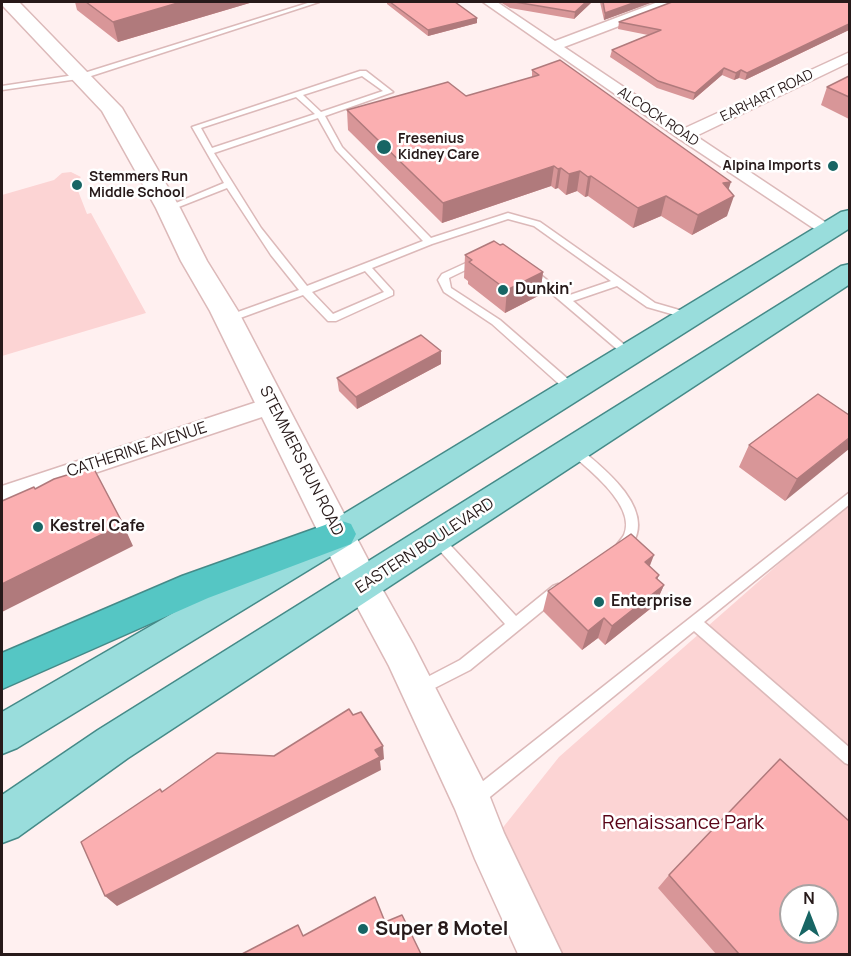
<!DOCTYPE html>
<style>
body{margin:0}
#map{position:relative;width:851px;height:956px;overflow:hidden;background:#fff0f0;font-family:Manrope,sans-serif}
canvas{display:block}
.frame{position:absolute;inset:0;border:3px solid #271a1a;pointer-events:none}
.north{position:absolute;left:779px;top:884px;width:60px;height:60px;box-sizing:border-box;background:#fff;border:2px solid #a9a3a3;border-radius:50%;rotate:0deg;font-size:16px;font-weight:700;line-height:24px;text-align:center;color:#271a1a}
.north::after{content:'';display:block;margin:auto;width:21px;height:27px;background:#176564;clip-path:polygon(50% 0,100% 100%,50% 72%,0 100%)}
</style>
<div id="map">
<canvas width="851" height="956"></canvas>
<div class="frame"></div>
<div class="north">N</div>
</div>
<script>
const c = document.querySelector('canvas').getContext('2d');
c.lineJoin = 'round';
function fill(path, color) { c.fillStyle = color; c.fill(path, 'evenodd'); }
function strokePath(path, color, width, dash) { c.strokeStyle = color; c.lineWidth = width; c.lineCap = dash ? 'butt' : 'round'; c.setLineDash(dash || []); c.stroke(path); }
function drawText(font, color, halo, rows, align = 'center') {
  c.font = font + ' Manrope,sans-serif'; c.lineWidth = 5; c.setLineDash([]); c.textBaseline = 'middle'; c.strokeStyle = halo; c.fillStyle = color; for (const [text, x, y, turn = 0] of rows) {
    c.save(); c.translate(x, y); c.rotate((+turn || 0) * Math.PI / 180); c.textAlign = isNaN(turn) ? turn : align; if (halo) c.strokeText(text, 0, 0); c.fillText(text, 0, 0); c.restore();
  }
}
const green = new Path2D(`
 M 71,172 L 81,177 L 75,183 L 87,214 L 91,213 L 146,313 L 2,356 L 2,195 L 54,180 L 62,173 Z
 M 849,502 L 849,954 L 540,954 L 489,845 L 559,757 ZM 791,896 L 827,896 L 827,932 L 791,932 Z`);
const service = new Path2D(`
 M 311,2 L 319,2 L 85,78 L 2,90 L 2,86 L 81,74 Z
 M 360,71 L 366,71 L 393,92 L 325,116 L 342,147 L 431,238 L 508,213 L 540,222 L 655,303 L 693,314 L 693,318 L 689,319 L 647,307 L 617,286 L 573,301 L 634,353 L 629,357 L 625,356 L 524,270 L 526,268 L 532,268 L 567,296 L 611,281 L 534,226 L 508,219 L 432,244 L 372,268 L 393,291 L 393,295 L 336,321 L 328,321 L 303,295 L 232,321 L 224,321 L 224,317 L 299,290 L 271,255 L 227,188 L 171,210 L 168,211 L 164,208 L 224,183 L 192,127 ZM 362,76 L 383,91 L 321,112 L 303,95 ZM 296,97 L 315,114 L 212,148 L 201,128 ZM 318,118 L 336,150 L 423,241 L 307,286 L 261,228 L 214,153 ZM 365,271 L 384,292 L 333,314 L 312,292 Z
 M 479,257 L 482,258 L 482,262 L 449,278 L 451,288 L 500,320 L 576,386 L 577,389 L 576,392 L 568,392 L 492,324 L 444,292 L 438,280 L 442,274 Z
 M 574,446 L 578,447 C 601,466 655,507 633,543 C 629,549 625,552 617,550 L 616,546 C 618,542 622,539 624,535 C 637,506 588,469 570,453 L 568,450 Z
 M 850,492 L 850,504 L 704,622 L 850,748 L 850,765 L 845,763 L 694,631 L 480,805 L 474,807 L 468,805 L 466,799 L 468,793 Z
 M 436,533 L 440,534 L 516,616 L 553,586 L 558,584 L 563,586 L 565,590 L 563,594 L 470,670 L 419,696 L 414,694 L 412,689 L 414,684 L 460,660 L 505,624 L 432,542 L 430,538 L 432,534 Z`);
const minor = new Path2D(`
 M 483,2 L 497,2 L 555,41 L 658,2 L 675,2 L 674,5 L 564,47 L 685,128 L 850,52 L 850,62 L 696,136 L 837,230 L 834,234 L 822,234 L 678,138 Z
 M 272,397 L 280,399 L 283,405 L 280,411 L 2,504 L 2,486 Z`);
const tertiary = new Path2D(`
 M 363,572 L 375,576 L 413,644 L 486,787 L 504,833 L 562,954 L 518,954 L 475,859 L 455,809 L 389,666 L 346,586 L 351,576 Z`);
const secondary = new Path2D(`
 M 2,2 L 19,2 L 122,108 L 180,208 L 207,261 L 238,311 L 376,575 L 381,586 L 376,597 L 363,602 L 350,597 L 210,311 L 181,261 L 156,208 L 102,111 L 3,6 Z`);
const primary = new Path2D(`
 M 850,210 L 850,228 L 351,544 L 17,748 L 2,754 L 2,712 L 327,524 L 841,212 Z
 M 850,264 L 850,284 L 128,758 L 18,837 L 2,843 L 2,795 L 98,730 L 841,266 Z`);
const motorway = new Path2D(`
 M 339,520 L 351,524 L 356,534 L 351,544 L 208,598 L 2,689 L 2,653 L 182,576 Z`);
const wall = new Path2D(`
 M 75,2 L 253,2 L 118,42 L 77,10 Z
 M 387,2 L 455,2 L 477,18 L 477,23 L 428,36 L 387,4 Z
 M 500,2 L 592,2 L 574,19 L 510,8 Z
 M 600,2 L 653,2 L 604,20 Z
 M 849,2 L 849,30 L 745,80 L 739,78 L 734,80 L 722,75 L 693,100 L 657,88 L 610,57 L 612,50 L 648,35 L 618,29 L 619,22 Z
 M 532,70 L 729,190 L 727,216 L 692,235 L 661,216 L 633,228 L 588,196 L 585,197 L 577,191 L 566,195 L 558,188 L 555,189 L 551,186 L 442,223 L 348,130 L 347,110 L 466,96 L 532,77 Z
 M 849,76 L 849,119 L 821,105 L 827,87 Z
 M 500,245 L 543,272 L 540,295 L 505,313 L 468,284 L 468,281 L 464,278 L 465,255 Z
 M 441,351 L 441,364 L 357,409 L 339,391 L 337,378 Z
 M 849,415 L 785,501 L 739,467 L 749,445 Z
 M 650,566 L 657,579 L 664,585 L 655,605 L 605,645 L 598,638 L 582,650 L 543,611 L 548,591 Z
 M 669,875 L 849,954 L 716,954 L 658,888 Z`);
const shadedWall = new Path2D(`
 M 181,2 L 253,2 L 118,42 L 113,22 Z
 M 586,2 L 592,2 L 574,19 L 575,12 Z
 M 636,2 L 653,2 L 604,20 L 605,13 Z
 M 477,18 L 477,23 L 428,36 L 428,30 Z
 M 849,24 L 849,30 L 745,80 L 747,73 Z
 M 724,68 L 722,75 L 693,100 L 695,93 Z
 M 741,70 L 739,78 L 734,80 L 736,73 Z
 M 554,166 L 551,186 L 442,223 L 443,203 Z
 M 561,168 L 558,188 L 555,189 L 558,169 Z
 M 580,171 L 577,191 L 566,195 L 569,174 Z
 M 591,176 L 588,196 L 585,197 L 588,177 Z
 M 731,182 L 725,200 L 734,196 L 727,216 L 692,235 L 698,215 L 723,183 Z
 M 666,196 L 661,216 L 633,228 L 638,208 Z
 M 543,272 L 540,295 L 505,313 L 507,290 Z
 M 441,351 L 441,364 L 357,409 L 356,397 Z
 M 849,438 L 849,449 L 785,501 L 797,479 Z
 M 123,524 L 133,546 L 2,612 L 2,584 Z
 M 654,555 L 646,576 L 645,562 Z
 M 659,575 L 651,595 L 664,585 L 655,605 L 605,645 L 612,626 Z
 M 604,618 L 598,638 L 582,650 L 588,631 Z
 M 383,746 L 384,759 L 380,761 L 381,770 L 117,906 L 105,896 Z`);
const building = new Path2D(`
 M 86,2 L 181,2 L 113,22 Z
 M 390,2 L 455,2 L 477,18 L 428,30 Z
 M 515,2 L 586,2 L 575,12 Z
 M 603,2 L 636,2 L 605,13 Z
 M 672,2 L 849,2 L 849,24 L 747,73 L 741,70 L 736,73 L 724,68 L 695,93 L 658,81 L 612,50 L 661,30 L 619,22 Z
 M 560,60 L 731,182 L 723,183 L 734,196 L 698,215 L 666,196 L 638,208 L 591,176 L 588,177 L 580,171 L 569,174 L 561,168 L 558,169 L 554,166 L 443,203 L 347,110 L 448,82 L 466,96 L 539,75 L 532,70 Z
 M 849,76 L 849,97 L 827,87 Z
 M 494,241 L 500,245 L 503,244 L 543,272 L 507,290 L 469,262 L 472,260 L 465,255 Z
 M 421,335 L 441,351 L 356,397 L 337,378 Z
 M 818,394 L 849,415 L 849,438 L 797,479 L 749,445 Z
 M 93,467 L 123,524 L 2,584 L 2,501 L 34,487 L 35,489 L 54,479 Z
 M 631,534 L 654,555 L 645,562 L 659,575 L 656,578 L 664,585 L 612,626 L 604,618 L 588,631 L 548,591 Z
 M 349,709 L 353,715 L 361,712 L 383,746 L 375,750 L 380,757 L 105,896 L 81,842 L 160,789 L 162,792 L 217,753 L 274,756 Z
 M 780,759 L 849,821 L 849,954 L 739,954 L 669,875 ZM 791,896 L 827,896 L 827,932 L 791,932 Z
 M 375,897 L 385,922 L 402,915 L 421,954 L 242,954 L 298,925 L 303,936 Z`);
const markers = [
 [384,147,8,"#176564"],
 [833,166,6,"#176564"],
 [77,185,6,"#176564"],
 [503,290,6,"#176564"],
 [38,527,6,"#176564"],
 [599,602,6,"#176564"],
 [363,929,6,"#176564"]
];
const farStreetnames = [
 ["EARHART ROAD",767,96,-26],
 ["ALCOCK ROAD",658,117,34]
];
const farPoinames = [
 ["Fresenius",398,139],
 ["Kidney Care",398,155],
 ["Alpina Imports",821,166,"right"],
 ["Stemmers Run",89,177],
 ["Middle School",89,193]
];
const poiNames = [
 ["Dunkin'",515,290],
 ["Kestrel Cafe",50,527],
 ["Enterprise",611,602]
];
const streetNames = [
 ["CATHERINE AVENUE",137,450,-18],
 ["STEMMERS RUN ROAD",301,461,63],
 ["EASTERN BOULEVARD",425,546,-33]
];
const nearParknames = [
 ["Renaissance Park",683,823]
];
const nearPoinames = [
 ["Super 8 Motel",375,929]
];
fill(green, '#fcd4d4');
strokePath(service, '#dcb9b9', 3);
strokePath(minor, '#dcb9b9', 3);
strokePath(tertiary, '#dcb9b9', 3);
strokePath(secondary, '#dcb9b9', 3);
strokePath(primary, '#458a88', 3);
strokePath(motorway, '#458a88', 3);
fill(service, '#fff');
fill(minor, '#fff');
fill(tertiary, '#fff');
fill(secondary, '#fff');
fill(primary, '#99dddc');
fill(motorway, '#55c6c4');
fill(wall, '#d89698');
fill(shadedWall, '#b07a7c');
fill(building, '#fbafb1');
strokePath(building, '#b07a7c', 1.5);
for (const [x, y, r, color] of markers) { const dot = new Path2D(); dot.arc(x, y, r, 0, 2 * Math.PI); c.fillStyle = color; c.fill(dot); strokePath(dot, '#fff', 2); }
drawText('14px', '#271a1a', '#fff', farStreetnames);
drawText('bold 14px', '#271a1a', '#fff', farPoinames, 'left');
drawText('bold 16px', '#271a1a', '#fff', poiNames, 'left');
drawText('16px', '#271a1a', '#fff', streetNames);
drawText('20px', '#590417', '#fff', nearParknames);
drawText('bold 20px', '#271a1a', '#fff', nearPoinames, 'left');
</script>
